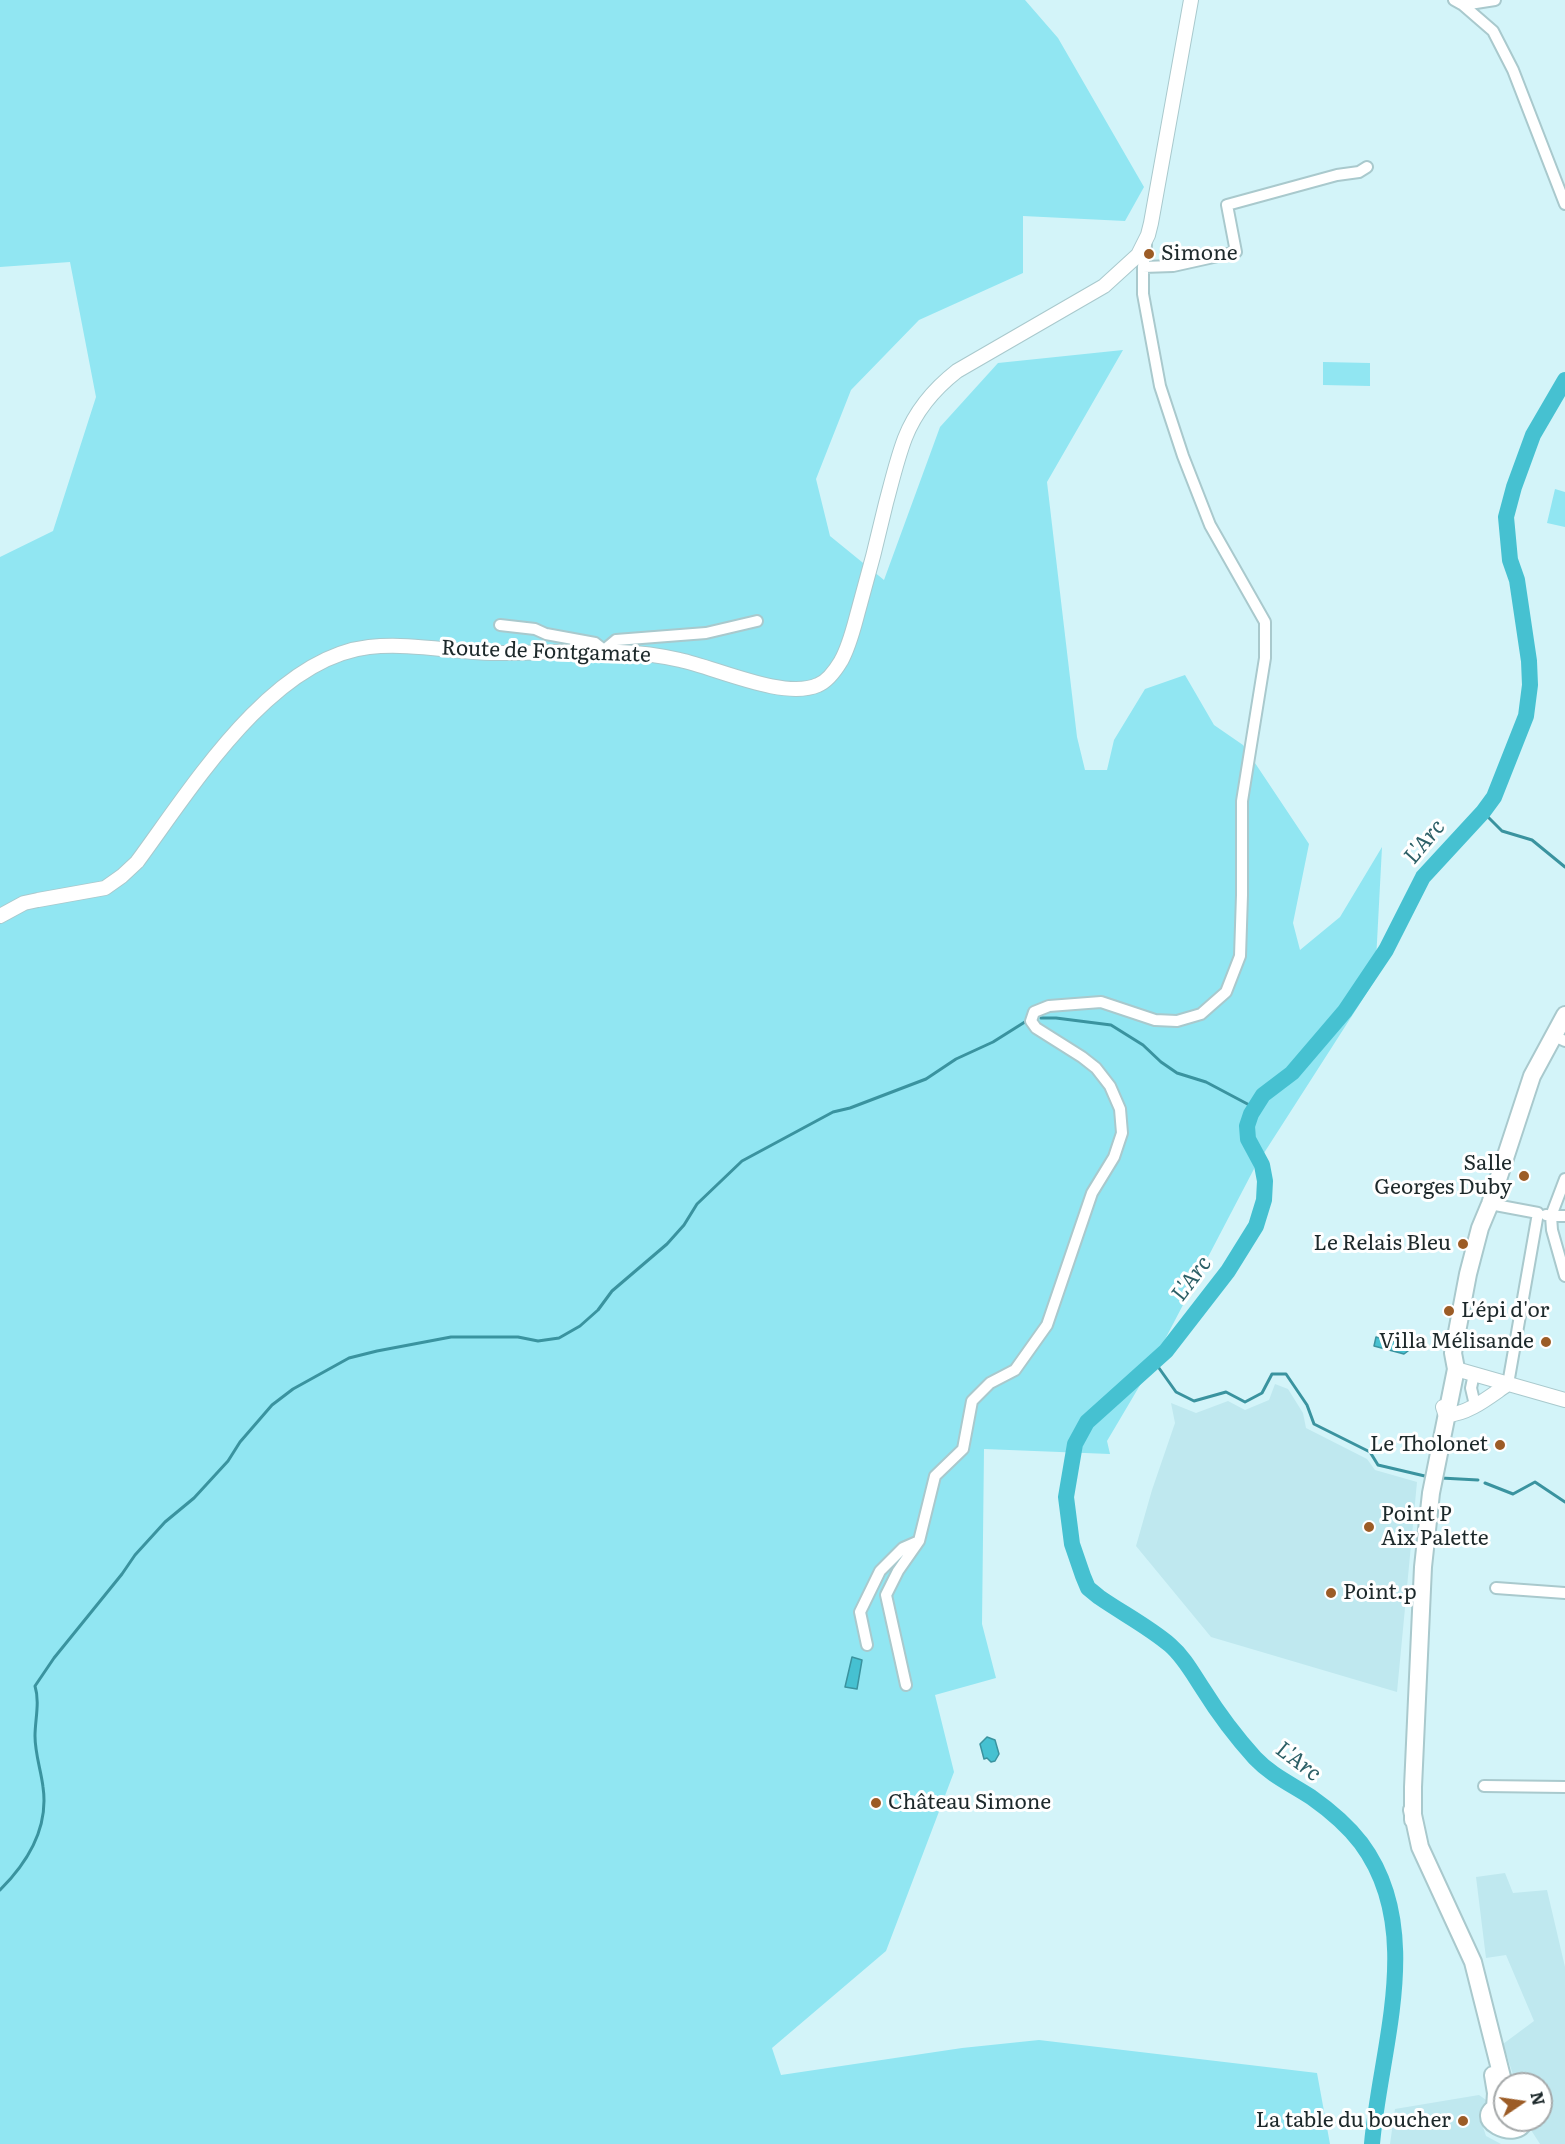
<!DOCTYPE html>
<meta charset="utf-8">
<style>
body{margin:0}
#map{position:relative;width:1565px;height:2144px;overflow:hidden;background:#d3f4f9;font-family:Literata,serif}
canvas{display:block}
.north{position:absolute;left:1493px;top:2072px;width:60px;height:60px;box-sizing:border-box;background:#fff;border:2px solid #a5a9aa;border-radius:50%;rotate:77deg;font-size:16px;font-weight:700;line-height:24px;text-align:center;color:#1d292b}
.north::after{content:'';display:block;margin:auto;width:21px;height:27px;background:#9c5c26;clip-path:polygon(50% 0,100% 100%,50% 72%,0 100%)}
</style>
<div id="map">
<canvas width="1565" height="2144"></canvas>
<div class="north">N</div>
</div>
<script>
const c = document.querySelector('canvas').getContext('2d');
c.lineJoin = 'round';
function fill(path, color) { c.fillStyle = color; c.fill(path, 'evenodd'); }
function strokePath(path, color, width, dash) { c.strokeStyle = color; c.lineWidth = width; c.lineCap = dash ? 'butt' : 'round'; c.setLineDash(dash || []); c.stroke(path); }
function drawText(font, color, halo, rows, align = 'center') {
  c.font = font + ' Literata,serif'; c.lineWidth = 6; c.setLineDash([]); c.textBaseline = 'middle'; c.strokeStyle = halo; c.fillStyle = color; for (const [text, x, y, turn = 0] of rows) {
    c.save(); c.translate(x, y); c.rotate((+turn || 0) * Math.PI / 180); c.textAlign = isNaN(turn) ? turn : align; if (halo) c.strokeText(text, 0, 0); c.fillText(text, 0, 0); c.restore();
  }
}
const built = new Path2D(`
 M 1275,1384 L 1288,1389 L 1303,1413 L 1306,1428 L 1367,1459 L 1375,1470 L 1417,1482 L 1397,1692 L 1211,1637 L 1136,1546 L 1152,1490 L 1175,1423 L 1171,1403 L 1196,1413 L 1228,1401 L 1245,1410 L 1269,1400 Z
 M 1505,1873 L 1513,1893 L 1547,1890 L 1565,1967 L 1565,2144 L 1540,2144 L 1531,2130 L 1527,2120 L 1541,2120 L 1541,2084 L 1516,2084 L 1503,2044 L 1534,2021 L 1506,1955 L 1486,1958 L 1476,1877 Z
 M 1479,2095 L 1489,2102 L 1482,2124 L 1486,2136 L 1501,2144 L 1390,2144 L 1395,2109 Z`);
const green = new Path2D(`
 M 0,0 L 1025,0 L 1058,38 L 1144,187 L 1125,221 L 1023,216 L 1023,273 L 919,320 L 851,390 L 816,479 L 830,536 L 884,580 L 940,427 L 998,363 L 1123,350 L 1047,482 L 1077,737 L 1085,770 L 1107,770 L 1114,740 L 1145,689 L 1185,675 L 1214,725 L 1243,745 L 1309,844 L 1293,923 L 1300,950 L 1340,917 L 1382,847 L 1375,980 L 1255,1167 L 1149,1370 L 1107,1441 L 1110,1454 L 984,1449 L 982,1624 L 996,1678 L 935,1695 L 954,1772 L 886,1951 L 772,2048 L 781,2075 L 962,2048 L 1039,2040 L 1317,2073 L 1330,2144 L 0,2144 L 0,557 L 53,531 L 96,397 L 70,262 L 0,267 Z
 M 1323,362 L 1370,363 L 1370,386 L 1323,385 Z
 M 1555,489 L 1565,492 L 1565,527 L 1547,523 Z`);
const water = new Path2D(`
 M 1376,1337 L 1407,1345 L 1408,1351 L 1404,1354 L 1374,1346 Z
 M 852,1657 L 862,1660 L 857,1689 L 845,1687 Z
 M 987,1737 L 995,1740 L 999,1754 L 995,1761 L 991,1762 L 987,1758 L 984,1759 L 980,1744 Z`);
const stream = new Path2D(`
 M 1483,812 L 1502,831 L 1532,840 L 1565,867
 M 1041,1018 L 1056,1018 L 1111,1025 L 1143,1045 L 1161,1062 L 1177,1073 L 1206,1082 L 1255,1108
 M 1154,1361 L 1176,1392 L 1194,1401 L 1226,1392 L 1245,1402 L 1262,1393 L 1272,1374 L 1286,1374 L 1307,1405 L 1314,1424 L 1370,1452 L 1378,1465 L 1429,1477
 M 1441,1478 L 1478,1480
 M 1485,1483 L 1513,1494 L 1535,1482 L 1565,1502
 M 0,1890 C 28,1862 49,1828 43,1787 C 41,1770 35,1754 35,1736 C 35,1720 40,1702 35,1686 L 54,1658 L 122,1574 L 135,1555 L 165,1522 L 194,1498 L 228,1461 L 240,1442 L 272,1405 L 293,1389 L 349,1358 L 377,1351 L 451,1337 L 518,1337 L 538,1341 L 559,1338 L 580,1326 L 598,1310 L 612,1291 L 667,1244 L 684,1225 L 697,1204 L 742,1161 L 833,1112 L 850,1108 L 926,1079 L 956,1059 L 993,1042 L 1028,1020`);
const river = new Path2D(`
 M 1372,2144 C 1380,2048 1426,1930 1361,1843 C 1348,1826 1328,1809 1311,1797 C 1291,1784 1271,1775 1255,1758 C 1236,1737 1218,1713 1203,1689 C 1193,1674 1184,1657 1170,1645 C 1149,1627 1122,1613 1099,1597 L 1088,1588 L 1083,1576 L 1072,1544 L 1066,1497 L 1075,1444 L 1087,1422 L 1166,1351 L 1228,1271 L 1256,1226 L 1264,1200 L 1265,1181 L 1262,1165 L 1248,1139 L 1247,1126 L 1251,1114 L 1263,1095 L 1292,1073 L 1345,1011 L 1386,950 L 1423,877 L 1483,812 L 1494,797 L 1526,716 L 1530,685 L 1529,661 L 1517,580 L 1510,560 L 1506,517 L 1514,487 L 1533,435 L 1565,380`);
const minor = new Path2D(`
 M 1454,0 L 1463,5 L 1493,31 L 1513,70 L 1565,204
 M 1463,5 L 1495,0
 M 1143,267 L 1173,266 L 1236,252 L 1227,205 L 1337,175 L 1359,172 L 1367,167
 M 500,625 L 535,629 L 546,634 L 595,643 L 604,650 L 616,640 L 706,633 L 757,621
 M 1554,1036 L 1565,1041
 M 1490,1204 L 1538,1213 L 1508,1384
 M 1546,1215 L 1551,1216 L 1565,1179
 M 1565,1216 L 1551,1216 L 1552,1230 L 1565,1276
 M 1474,1374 L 1471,1388 L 1475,1405
 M 1496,1588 L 1565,1593
 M 867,1645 L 860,1612 L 880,1571 L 903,1548 L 919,1541
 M 906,1685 L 886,1595 L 898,1571 L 919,1541 L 935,1476 L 963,1449 L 972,1401 L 990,1383 L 1015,1370 L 1047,1325 L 1092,1193 L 1114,1157 L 1122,1133 L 1120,1109 L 1110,1086 L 1096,1068 L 1082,1057 L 1036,1028 L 1031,1021 L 1034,1012 L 1049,1006 L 1101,1002 L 1155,1020 L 1177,1021 L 1201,1014 L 1226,992 L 1240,956 L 1242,895 L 1242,801 L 1265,658 L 1265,622 L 1210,525 L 1183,456 L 1160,386 L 1143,294 L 1143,267 L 1146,245
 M 1484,1786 L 1565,1787`);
const tertiary = new Path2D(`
 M 0,916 L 24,903 L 38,900 L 105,888 L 122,876 L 137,862 C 191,789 271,658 369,647 C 414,642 460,654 505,653 C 564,653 622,646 680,660 C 717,668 784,700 818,685 C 828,681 835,671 841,661 C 850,645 854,626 859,608 C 869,573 878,538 886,503 C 892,481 897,459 905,438 C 916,410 934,389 957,371 L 1104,286 L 1138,255 L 1148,235 L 1151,223 L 1191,0
 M 1456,1369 L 1565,1400
 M 1443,1407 L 1445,1413 L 1447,1415 C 1469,1414 1490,1396 1508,1384`);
const primary = new Path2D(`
 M 1412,1810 L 1420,1847 L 1473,1962 L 1505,2089
 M 1413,1820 L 1413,1787 L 1423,1567 L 1431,1493 L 1456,1369 L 1453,1353 L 1468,1274 L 1480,1228 L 1490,1204 L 1532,1076 L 1565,1015
 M 1493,2075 L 1496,2093 L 1495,2108
 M 1504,2104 C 1462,2117 1521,2144 1524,2120`);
const markers = [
 [1149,254,6,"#9c5c26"],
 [1524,1176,6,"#9c5c26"],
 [1463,1244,6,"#9c5c26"],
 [1449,1311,6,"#9c5c26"],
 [1546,1342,6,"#9c5c26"],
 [1500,1445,6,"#9c5c26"],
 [1369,1527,6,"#9c5c26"],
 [1331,1593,6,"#9c5c26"],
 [876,1803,6,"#9c5c26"],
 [1463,2121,6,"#9c5c26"]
];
const poiNames = [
 ["Simone",1161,254],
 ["Salle",1512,1164,"right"],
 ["Georges Duby",1512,1188,"right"],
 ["Le Relais Bleu",1451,1244,"right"],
 ["L'épi d'or",1461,1311],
 ["Villa Mélisande",1534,1342,"right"],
 ["Le Tholonet",1488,1445,"right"],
 ["Point P",1381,1515],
 ["Aix Palette",1381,1539],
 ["Point.p",1343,1593],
 ["Château Simone",888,1803],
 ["La table du boucher",1451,2121,"right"]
];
const streetNames = [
 ["Route de Fontgamate",546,652,2]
];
const waterNames = [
 ["L'Arc",1425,842,-50],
 ["L'Arc",1192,1279,-53],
 ["L'Arc",1298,1762,37]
];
fill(built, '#bfe8ef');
fill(green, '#91e6f2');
fill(water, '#46c1d1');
strokePath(water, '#3a939f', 1.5);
strokePath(stream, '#3a939f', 3);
strokePath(river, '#46c1d1', 16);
strokePath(minor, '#a9c9cd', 14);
strokePath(tertiary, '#a9c9cd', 16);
strokePath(primary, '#a9c9cd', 20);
strokePath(minor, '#fff', 10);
strokePath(tertiary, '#fff', 14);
strokePath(primary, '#fff', 16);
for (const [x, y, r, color] of markers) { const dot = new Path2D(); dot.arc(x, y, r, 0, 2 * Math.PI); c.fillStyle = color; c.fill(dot); strokePath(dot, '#fff', 2); }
drawText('21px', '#1d292b', '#fff', poiNames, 'left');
drawText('21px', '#1d292b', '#fff', streetNames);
drawText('italic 22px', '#2c5f66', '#fff', waterNames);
</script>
